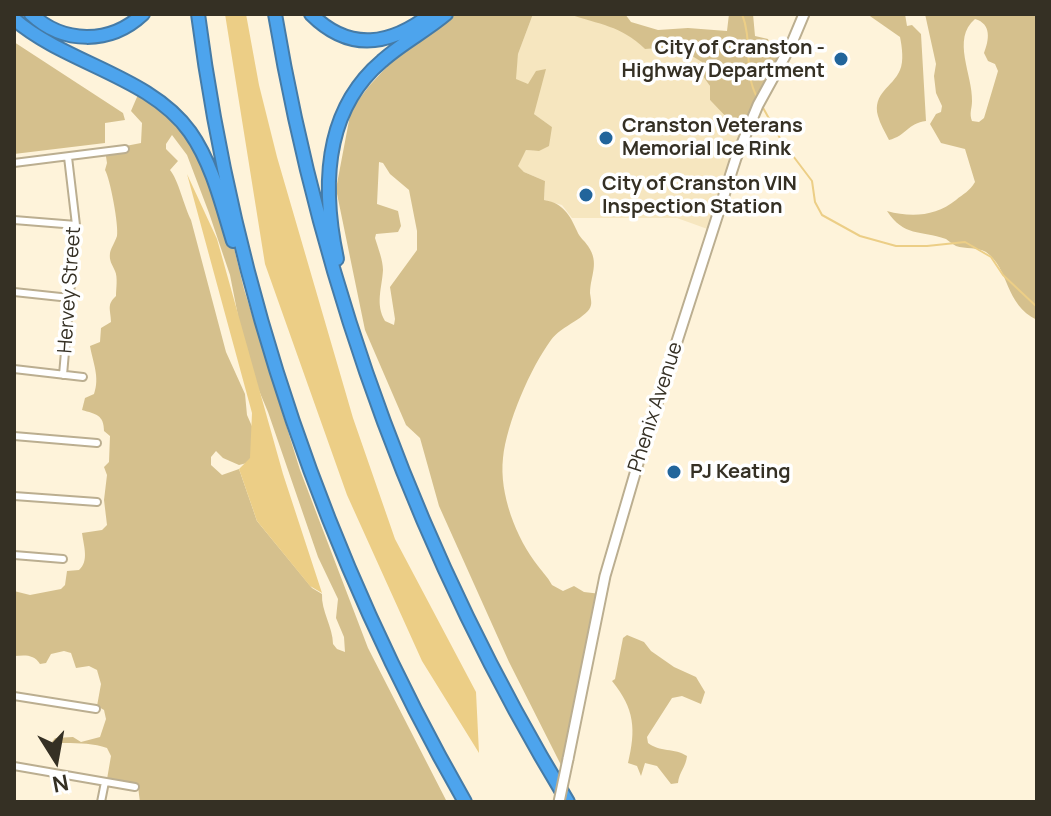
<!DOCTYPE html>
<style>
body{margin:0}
#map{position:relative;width:1051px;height:816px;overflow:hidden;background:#fef3da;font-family:Manrope,sans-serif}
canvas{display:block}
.frame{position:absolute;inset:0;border:16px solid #353024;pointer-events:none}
.north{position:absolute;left:16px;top:720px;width:80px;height:80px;-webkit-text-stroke:6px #fff;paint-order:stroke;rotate:169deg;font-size:22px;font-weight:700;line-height:32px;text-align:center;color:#353024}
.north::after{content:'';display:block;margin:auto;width:28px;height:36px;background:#353024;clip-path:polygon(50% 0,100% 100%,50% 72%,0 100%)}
</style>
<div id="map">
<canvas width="1051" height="816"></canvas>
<div class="frame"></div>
<div class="north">N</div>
</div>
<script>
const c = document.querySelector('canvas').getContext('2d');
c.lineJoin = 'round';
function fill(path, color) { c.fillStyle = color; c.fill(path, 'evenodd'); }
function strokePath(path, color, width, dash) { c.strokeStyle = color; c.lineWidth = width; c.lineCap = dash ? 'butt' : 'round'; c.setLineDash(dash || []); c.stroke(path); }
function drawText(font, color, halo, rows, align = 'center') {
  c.font = font + ' Manrope,sans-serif'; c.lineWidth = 7; c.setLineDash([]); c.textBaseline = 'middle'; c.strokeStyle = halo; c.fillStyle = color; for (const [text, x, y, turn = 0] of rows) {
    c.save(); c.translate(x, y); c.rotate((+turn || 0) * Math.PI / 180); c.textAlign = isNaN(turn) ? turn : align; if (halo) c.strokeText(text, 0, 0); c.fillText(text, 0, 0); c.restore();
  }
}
const built = new Path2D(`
 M 533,14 L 569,14 L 605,23 L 630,35 L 645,49 L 677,47 L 703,62 L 702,75 L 710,86 L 710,100 L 730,119 L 747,128 L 713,231 L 677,218 L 572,218 L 562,205 L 544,200 L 545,181 L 524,172 L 517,166 L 526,150 L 539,151 L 552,127 L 534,114 L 528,85 L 515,79 L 518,54 Z`);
const green = new Path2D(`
 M 444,14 L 533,14 L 518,54 L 516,79 L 528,84 L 536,71 L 546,69 L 534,114 L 552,127 L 549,146 L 539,151 L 526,150 L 518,166 L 524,172 L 545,181 L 544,200 C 563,203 570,215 577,231 C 580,238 584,240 588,246 C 600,263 590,276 590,293 C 590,294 592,303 591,305 C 589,317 561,326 551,340 C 530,369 507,422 503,458 C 499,494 516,538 538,566 C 544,574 547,576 552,585 L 563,591 L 574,586 L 584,592 L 601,594 L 564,771 L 509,662 L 439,506 L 420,438 L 406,425 L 365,330 L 336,189 L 351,110 L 369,86 L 396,57 ZM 379,162 L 383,163 L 390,174 L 409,190 L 417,231 L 417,250 L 390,287 L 395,319 L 394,325 L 385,321 C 375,304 382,288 383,270 C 383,260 378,248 375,238 L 376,234 L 398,232 L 401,226 L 398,211 L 377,204 Z
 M 569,14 L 625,14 L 631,22 L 658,30 L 688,28 L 727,31 L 729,14 L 753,14 L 755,36 L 768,39 L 770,45 L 785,54 L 747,128 L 732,123 L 710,100 L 710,86 L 702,75 L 702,62 L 677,47 L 645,49 C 620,25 600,25 569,14 Z
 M 867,14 L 905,14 L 907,26 L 912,25 L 921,34 L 926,121 C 908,123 906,136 889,140 C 885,132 880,124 878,116 C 872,93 893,87 900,70 C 904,61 902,47 900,37 Z
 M 925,14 L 1037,14 L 1037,320 C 1004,304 1010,269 986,252 C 978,247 965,249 956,246 C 952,244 949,241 946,239 C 920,230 904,237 887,211 C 912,218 936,216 956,200 C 963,194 970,191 975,182 L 965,149 L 941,143 L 930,124 L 936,114 L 941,112 L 942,106 L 936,93 L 934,76 L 936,64 ZM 975,19 C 992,24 989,40 984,53 L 988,61 L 995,64 L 998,71 L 984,118 L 979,122 L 972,121 C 969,113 972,109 972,101 C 973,75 951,39 975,19 Z
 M 14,42 L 123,113 L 125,120 L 105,123 L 105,143 L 14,154 Z
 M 140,90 L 193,137 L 233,244 L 244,289 L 300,470 L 368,648 L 447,802 L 140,802 L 138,787 L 107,779 L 111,756 L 107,748 C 90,742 69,743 51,743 L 55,738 L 73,737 L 81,742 L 100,737 L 106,719 L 104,710 L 97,706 L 101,684 L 97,670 L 89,666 L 76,668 L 71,653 L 64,651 L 51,654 L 46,663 L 40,664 C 34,654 25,655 14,656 L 14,591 L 30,595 L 61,589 L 65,585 L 67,571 L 79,570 C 89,561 84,547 82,533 L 102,530 L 107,525 L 104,500 L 107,475 L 104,467 L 109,462 L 110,436 L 104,431 C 104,415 96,414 82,410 L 85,398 L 94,394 C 100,377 93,363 90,346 L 100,342 L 101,328 L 111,322 C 111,310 106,305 116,296 C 116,289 118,277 115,271 C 112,264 109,261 110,253 C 111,248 115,242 117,236 C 119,226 110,178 105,170 L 107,163 L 105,150 L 141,143 L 142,123 L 131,111 ZM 172,135 L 187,155 L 209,213 L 230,275 L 247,362 L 268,412 L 318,557 L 338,599 L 336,618 L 344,637 L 345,652 L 337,649 L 333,644 C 333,627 321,611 322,594 L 312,588 L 257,521 L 239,469 L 222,475 L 211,465 L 211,457 L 216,451 L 223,458 L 239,465 L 247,463 L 261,447 L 247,415 L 245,394 L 226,352 L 191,220 C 184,206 178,179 170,170 L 178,161 L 166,149 L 166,144 Z
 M 627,635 L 644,642 L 651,651 L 674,667 L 696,677 L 705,692 L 701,704 L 682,696 L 672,698 L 647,737 L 648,743 C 659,752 675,748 687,756 C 686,767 679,772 678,783 L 671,784 L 657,766 L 645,763 L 641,776 L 637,766 L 628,763 C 636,730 635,709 612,681 L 615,679 L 623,638 Z`);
const water = new Path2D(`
 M 225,14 L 246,14 L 259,85 L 277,157 L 353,418 L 395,539 L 476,692 L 479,753 L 422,661 L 347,495 L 265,264 Z
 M 187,174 L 217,239 L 283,474 L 322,593 L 310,586 L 257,521 L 239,469 L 250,458 L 252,413 Z`);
const stream = new Path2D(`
 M 742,14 C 753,41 743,72 757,97
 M 762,106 L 781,140 L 812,181 L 815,202 L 822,215 L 860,236 L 896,246 L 927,246 L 965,242 L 991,257 L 1003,275 L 1037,307`);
const street = new Path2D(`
 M 14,163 L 125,149
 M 14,220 L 76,225
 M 14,292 L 70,298
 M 14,369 L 83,377
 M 63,375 L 76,225 L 68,157
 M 14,436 L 97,443
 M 14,496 L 97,502
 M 14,555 L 63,559
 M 14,696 L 96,709
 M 14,766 L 135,787
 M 101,802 L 105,782`);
const secondary = new Path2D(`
 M 568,759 L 605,576 L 641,453 L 736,158 L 758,105 L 791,45 L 804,14`);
const highway = new Path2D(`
 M 31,14 C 63,44 110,45 143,14
 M 198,14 C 234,292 326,559 465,802
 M 275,14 C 322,293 421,560 568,802
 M 311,14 C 350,53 391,45 431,14
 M 14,19 C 66,64 150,76 190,132 C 212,163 222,205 233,241
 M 337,259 C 322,189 323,111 382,61 C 402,43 426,31 446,14`);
const secondaryBridge = new Path2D(`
 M 559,802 L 568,759`);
const markers = [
 [841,59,8,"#22659b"],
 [606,138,8,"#22659b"],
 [586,195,8,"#22659b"],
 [674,472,8,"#22659b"]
];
const poiNames = [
 ["City of Cranston -",825,48,"right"],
 ["Highway Department",825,71,"right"],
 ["Cranston Veterans",622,126],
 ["Memorial Ice Rink",622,149],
 ["City of Cranston VIN",602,184],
 ["Inspection Station",602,207],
 ["PJ Keating",690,472]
];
const streetNames = [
 ["Hervey Street",70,290,-86],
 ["Phenix Avenue",656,407,-72]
];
fill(built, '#f6e6bf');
fill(green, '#d5c08d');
fill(water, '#ecce86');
strokePath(stream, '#ecce86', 2);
strokePath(street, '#bbae90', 10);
strokePath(secondary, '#bbae90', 13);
strokePath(highway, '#457ba7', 16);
strokePath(street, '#fff', 6);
strokePath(secondary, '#fff', 9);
strokePath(highway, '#4da4ed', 12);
strokePath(secondaryBridge, '#bbae90', 13, []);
strokePath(secondaryBridge, '#fff', 9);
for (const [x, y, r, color] of markers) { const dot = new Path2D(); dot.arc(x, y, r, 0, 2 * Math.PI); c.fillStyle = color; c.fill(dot); strokePath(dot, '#fff', 3); }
drawText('bold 20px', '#353024', '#fff', poiNames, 'left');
drawText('20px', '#353024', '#fff', streetNames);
</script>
